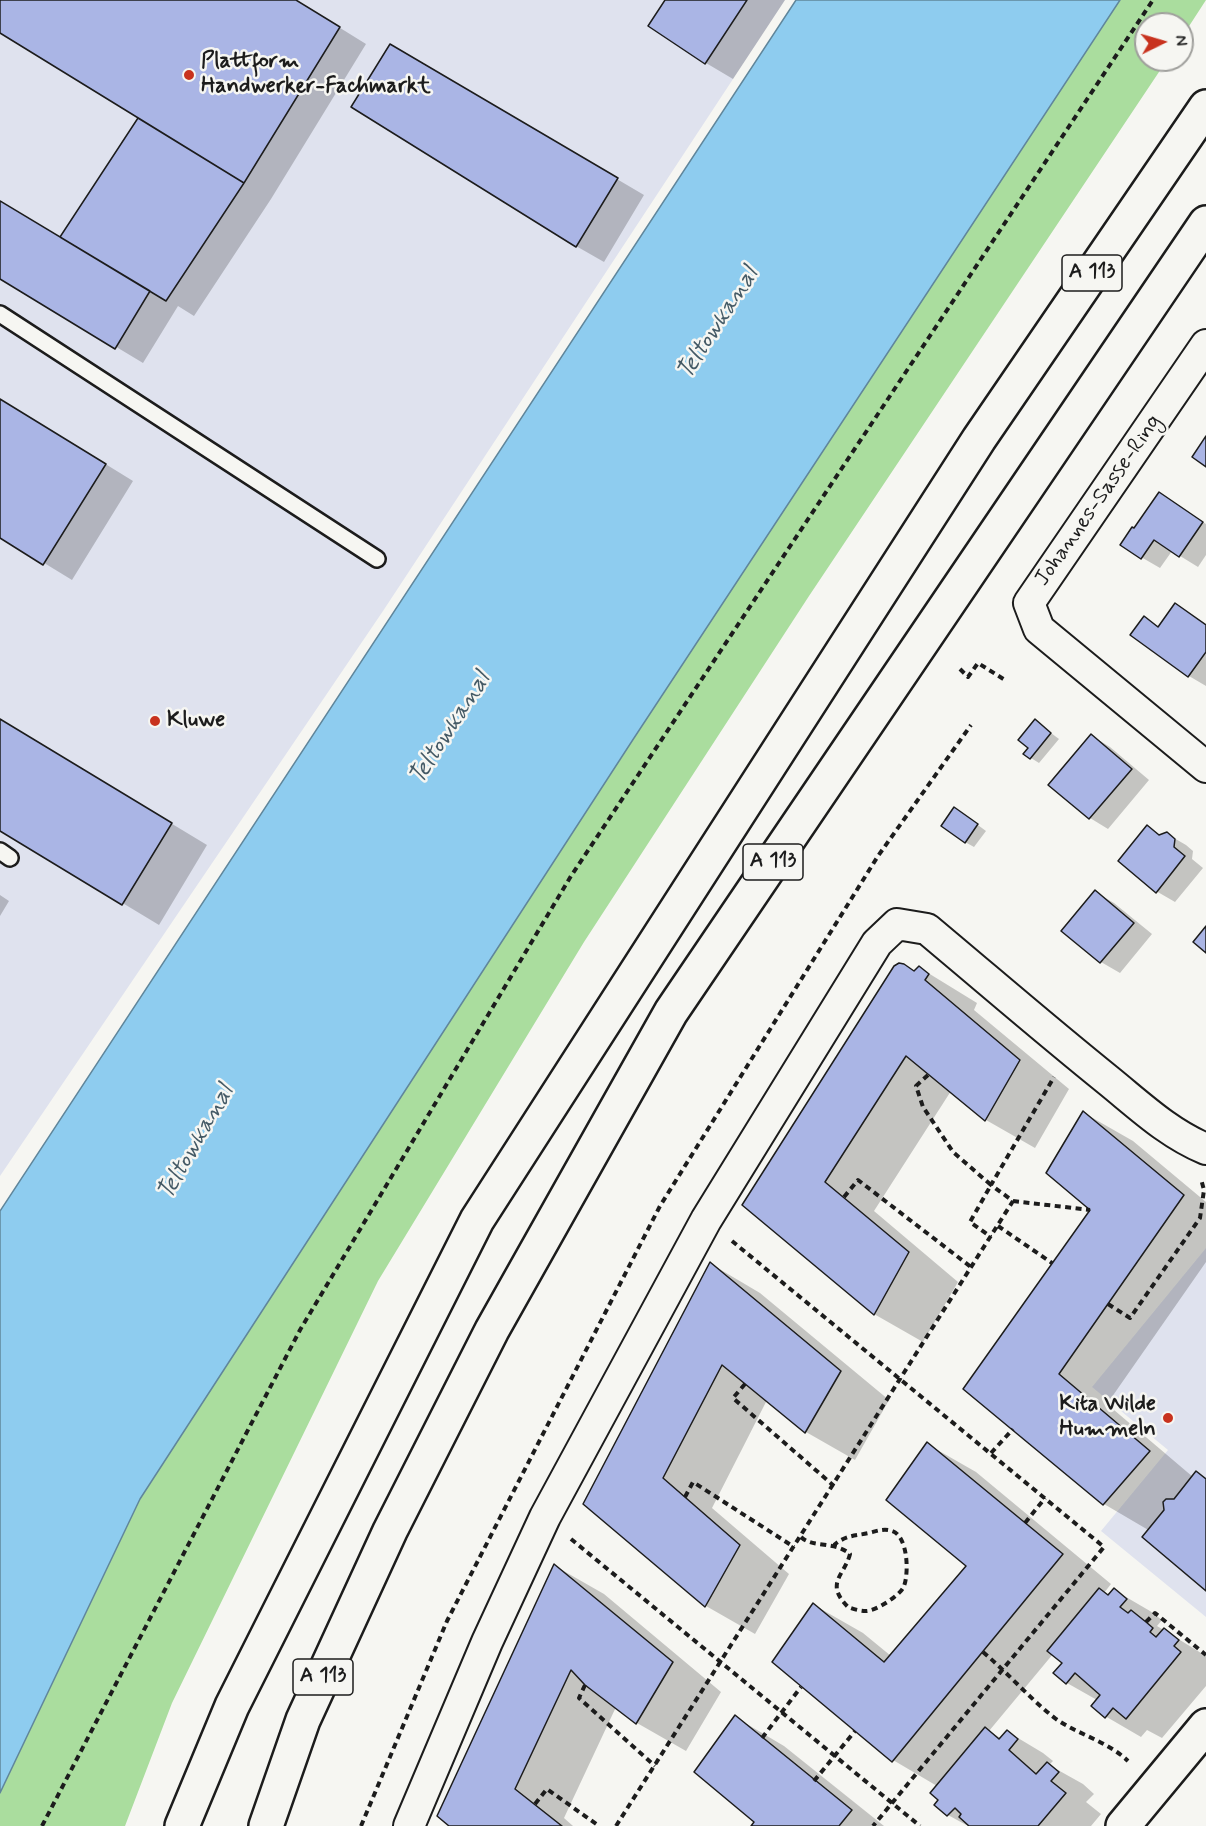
<!DOCTYPE html>
<style>
body{margin:0}
#map{position:relative;width:1206px;height:1826px;overflow:hidden;background:#f6f6f2;font-family:Mynerve,sans-serif}
canvas{display:block}
.north{position:absolute;left:1134px;top:12px;width:60px;height:60px;box-sizing:border-box;background:#f6f6f2;border:2px solid #9f9f9c;border-radius:50%;rotate:85deg;font-size:16px;font-weight:700;line-height:24px;text-align:center;color:#1c1c1c}
.north::after{content:'';display:block;margin:auto;width:21px;height:27px;background:#c8321e;clip-path:polygon(50% 0,100% 100%,50% 72%,0 100%)}
</style>
<div id="map">
<canvas width="1206" height="1826"></canvas>
<div class="north">N</div>
</div>
<script>
const c = document.querySelector('canvas').getContext('2d');
c.lineJoin = 'round';
function fill(path, color) { c.fillStyle = color; c.fill(path, 'evenodd'); }
function strokePath(path, color, width, dash) { c.strokeStyle = color; c.lineWidth = width; c.lineCap = dash ? 'butt' : 'round'; c.setLineDash(dash || []); c.stroke(path); }
function drawText(font, color, halo, rows, align = 'center') {
  c.font = font + ' Mynerve,sans-serif'; c.lineWidth = 5; c.setLineDash([]); c.textBaseline = 'middle'; c.strokeStyle = halo; c.fillStyle = color; for (const [text, x, y, turn = 0] of rows) {
    c.save(); c.translate(x, y); c.rotate((+turn || 0) * Math.PI / 180); c.textAlign = isNaN(turn) ? turn : align; if (halo) c.strokeText(text, 0, 0); c.fillText(text, 0, 0); c.restore();
  }
}
const built = new Path2D(`
 M 0,0 L 785,0 L 383,611 L 0,1176 Z
 M 1206,1248 L 1206,1617 L 1101,1531 L 1168,1450 L 1092,1387 Z`);
const green = new Path2D(`
 M 1120,0 L 1206,0 L 1182,37 L 1182,24 L 1146,24 L 1146,60 L 1167,60 L 809,596 L 584,942 L 378,1281 L 172,1703 L 125,1826 L 0,1826 L 0,1793 L 140,1499 L 634,738 Z`);
const water = new Path2D(`
 M 796,0 L 1120,0 L 634,738 L 140,1499 L 0,1793 L 0,1211 Z`);
const shadow = new Path2D(`
 M 0,0 L 295,0 L 366,44 L 271,199 L 194,316 L 178,306 L 143,363 L 0,277 L 0,203 L 61,239 L 140,117 L 0,31 Z
 M 667,0 L 785,0 L 733,79 L 706,63 Z
 M 391,46 L 644,195 L 604,262 L 576,246 Z
 M 0,399 L 133,481 L 72,580 L 0,536 Z
 M 1160,494 L 1206,524 L 1206,555 L 1198,567 L 1172,551 L 1160,568 L 1141,557 L 1135,530 Z
 M 1176,605 L 1206,624 L 1206,686 L 1189,676 L 1132,635 L 1144,618 L 1160,627 Z
 M 0,720 L 207,845 L 159,925 L 0,829 Z
 M 1035,721 L 1059,739 L 1039,763 L 1031,758 L 1030,747 Z
 M 1092,736 L 1110,747 L 1149,780 L 1108,829 L 1090,818 Z
 M 963,814 L 986,831 L 974,847 L 965,842 Z
 M 1148,827 L 1162,836 L 1167,834 L 1186,845 L 1193,851 L 1192,859 L 1203,868 L 1175,902 L 1156,891 Z
 M 1095,892 L 1114,903 L 1152,934 L 1120,973 L 1101,962 L 1063,931 Z
 M 0,895 L 9,901 L 0,916 Z
 M 920,968 L 977,1003 L 974,1010 L 1069,1089 L 1035,1148 L 986,1120 L 951,1091 L 874,1211 L 958,1282 L 923,1342 L 874,1314 L 744,1205 Z
 M 1084,1113 L 1133,1141 L 1206,1202 L 1206,1262 L 1107,1404 L 1193,1477 L 1196,1473 L 1206,1478 L 1206,1589 L 1150,1531 L 1104,1504 L 965,1389 L 1092,1210 Z
 M 711,1264 L 760,1293 L 889,1400 L 855,1460 L 806,1432 L 767,1400 L 712,1508 L 789,1574 L 755,1634 L 706,1606 L 584,1504 Z
 M 927,1444 L 976,1472 L 1111,1584 L 1104,1593 L 1109,1596 L 1114,1590 L 1150,1611 L 1162,1620 L 1157,1626 L 1206,1656 L 1206,1686 L 1162,1738 L 1147,1730 L 1141,1737 L 1105,1716 L 1097,1700 L 1067,1683 L 1064,1663 L 1053,1654 L 989,1731 L 1002,1739 L 1008,1732 L 1043,1753 L 1053,1761 L 1049,1765 L 1083,1784 L 1094,1794 L 1086,1802 L 1101,1814 L 1091,1826 L 968,1826 L 948,1815 L 936,1805 L 940,1799 L 937,1786 L 893,1760 L 814,1605 L 863,1633 L 891,1656 L 968,1565 Z
 M 555,1566 L 604,1594 L 721,1692 L 686,1751 L 637,1723 L 616,1707 L 564,1818 L 573,1826 L 451,1826 Z
 M 735,1717 L 784,1746 L 884,1826 L 753,1826 L 756,1822 Z`);
const building = new Path2D(`
 M 0,0 L 296,0 L 340,27 L 244,183 L 0,33 Z
 M 665,0 L 747,0 L 705,64 L 648,26 Z
 M 390,44 L 618,178 L 576,247 L 351,107 Z
 M 138,118 L 244,183 L 166,301 L 60,237 Z
 M 0,201 L 150,291 L 115,349 L 0,279 Z
 M 0,399 L 106,464 L 43,565 L 0,538 Z
 M 1206,436 L 1206,467 L 1192,457 Z
 M 1159,492 L 1203,522 L 1179,557 L 1154,540 L 1141,559 L 1120,545 L 1132,527 L 1134,528 Z
 M 1175,603 L 1206,625 L 1206,652 L 1188,677 L 1130,635 L 1144,616 L 1158,627 Z
 M 0,719 L 172,823 L 122,905 L 0,831 Z
 M 1035,719 L 1051,733 L 1030,759 L 1023,754 L 1028,748 L 1018,740 Z
 M 1091,734 L 1132,769 L 1089,819 L 1048,785 Z
 M 954,807 L 978,824 L 965,843 L 941,826 Z
 M 1147,825 L 1159,835 L 1167,832 L 1175,839 L 1174,847 L 1185,856 L 1156,893 L 1118,861 Z
 M 1095,890 L 1134,923 L 1100,963 L 1061,931 Z
 M 1206,926 L 1206,953 L 1193,942 Z
 M 899,963 L 904,964 L 914,971 L 919,966 L 929,974 L 925,980 L 1020,1060 L 985,1121 L 906,1056 L 825,1182 L 909,1252 L 874,1315 L 742,1205 L 894,966 Z
 M 1083,1111 L 1184,1195 L 1059,1374 L 1150,1451 L 1103,1505 L 963,1389 L 1090,1210 L 1046,1173 Z
 M 710,1262 L 841,1371 L 805,1433 L 722,1365 L 663,1478 L 740,1545 L 705,1607 L 583,1504 Z
 M 927,1442 L 1063,1554 L 892,1762 L 772,1662 L 813,1603 L 884,1662 L 966,1566 L 886,1500 Z
 M 1196,1471 L 1206,1479 L 1206,1591 L 1142,1537 L 1164,1510 L 1163,1502 L 1166,1499 L 1174,1499 Z
 M 554,1564 L 673,1662 L 636,1724 L 585,1685 L 571,1670 L 515,1789 L 562,1826 L 449,1826 L 437,1816 Z
 M 1099,1588 L 1108,1595 L 1114,1588 L 1127,1599 L 1120,1607 L 1128,1613 L 1131,1610 L 1146,1622 L 1153,1628 L 1150,1632 L 1156,1637 L 1164,1628 L 1179,1640 L 1174,1646 L 1181,1652 L 1126,1719 L 1113,1708 L 1105,1718 L 1091,1706 L 1100,1695 L 1075,1673 L 1066,1684 L 1053,1673 L 1062,1663 L 1047,1651 Z
 M 735,1715 L 852,1810 L 839,1826 L 751,1826 L 754,1822 L 694,1772 Z
 M 985,1727 L 999,1739 L 1007,1730 L 1018,1739 L 1009,1750 L 1036,1774 L 1047,1762 L 1059,1772 L 1051,1781 L 1066,1793 L 1038,1826 L 969,1826 L 959,1817 L 961,1814 L 955,1808 L 947,1816 L 934,1805 L 938,1800 L 930,1793 Z`);
const path = new Path2D(`
 M 960,669 L 968,677 L 978,663 L 1005,680
 M 928,1075 L 916,1086 L 923,1107 L 953,1152 L 991,1185 L 970,1222 L 991,1237
 M 844,1197 L 858,1180 L 971,1267
 M 1013,1201 L 1090,1210
 M 998,1226 L 1052,1263
 M 732,1241 L 1104,1547 L 873,1826
 M 1108,1304 L 1130,1318 L 1200,1218 L 1204,1190 L 1201,1179
 M 745,1384 L 733,1398 L 834,1486
 M 991,1453 L 1013,1429
 M 685,1497 L 693,1482 L 794,1547
 M 1025,1523 L 1045,1498
 M 801,1537 C 812,1548 835,1541 850,1554 C 845,1575 824,1583 848,1607 C 853,1609 860,1611 866,1611 C 876,1611 901,1595 904,1586 C 909,1573 908,1536 892,1531 C 884,1528 877,1531 869,1533 C 855,1536 846,1535 834,1545
 M 571,1539 L 920,1826
 M 1146,1622 L 1155,1613 L 1206,1655
 M 983,1652 C 1008,1673 1030,1699 1056,1719 C 1079,1735 1107,1741 1128,1761
 M 585,1685 L 579,1698 L 655,1766
 M 762,1738 L 801,1687
 M 814,1781 L 855,1731
 M 535,1804 L 547,1789 L 599,1826
 M 42,1826 L 300,1330 L 571,876 L 1153,0
 M 361,1826 L 447,1621 L 660,1206 L 878,856 L 971,725
 M 616,1826 L 1013,1201 L 991,1185 L 1054,1077`);
const lane = new Path2D(`
 M 0,314 L 377,559
 M 0,851 L 10,858`);
const street = new Path2D(`
 M 1206,345 L 1029,603 L 1039,629 L 1206,767
 M 409,1826 L 487,1642 L 545,1517 L 706,1220 L 877,943 L 897,924 L 927,929 C 988,980 1048,1032 1109,1081 C 1141,1107 1168,1133 1206,1149`);
const secondary = new Path2D(`
 M 1123,1826 L 1206,1726`);
const highway = new Path2D(`
 M 182,1826 L 232,1706 L 477,1220 L 979,439 L 1206,107
 M 266,1826 L 303,1720 L 390,1531 L 492,1330 L 671,1012 L 1206,223`);
const markers = [
 [189,75,6,"#c8321e"],
 [155,721,6,"#c8321e"],
 [1168,1418,6,"#c8321e"]
];
const shields = [
 [1092,273,60],
 [773,862,60],
 [323,1677,60]
];
const shieldNames = [
 ["A 113",1092,273],
 ["A 113",773,862],
 ["A 113",323,1677]
];
const poiNames = [
 ["Plattform",201,62],
 ["Handwerker-Fachmarkt",201,87],
 ["Kluwe",167,721],
 ["Kita Wilde",1156,1405,"right"],
 ["Hummeln",1156,1430,"right"]
];
const streetNames = [
 ["Johannes-Sasse-Ring",1099,501,-55]
];
const waterNames = [
 ["Teltowkanal",719,324,-57],
 ["Teltowkanal",451,729,-57],
 ["Teltowkanal",197,1143,-60]
];
fill(built, '#dfe2ee');
fill(green, '#aadd9e');
fill(water, '#8eccef');
strokePath(water, '#60869b', 1.5);
fill(shadow, '#0003');
fill(building, '#aab5e5');
strokePath(building, '#1c1c1c', 1.5);
strokePath(lane, '#1c1c1c', 20);
strokePath(street, '#1c1c1c', 34);
strokePath(secondary, '#1c1c1c', 38);
strokePath(highway, '#1c1c1c', 38);
strokePath(path, '#1c1c1c', 4, [6, 4.5]);
strokePath(lane, '#f6f6f2', 15);
strokePath(street, '#f6f6f2', 30);
strokePath(secondary, '#f6f6f2', 33);
strokePath(highway, '#f6f6f2', 33);
for (const [x, y, r, color] of markers) { const dot = new Path2D(); dot.arc(x, y, r, 0, 2 * Math.PI); c.fillStyle = color; c.fill(dot); strokePath(dot, '#f6f6f2', 2); }
for (const [x, y, w] of shields) { const box = new Path2D(); box.roundRect(x - w / 2, y - 18, w, 36, 4.5); c.fillStyle = '#f6f6f2'; c.fill(box); strokePath(box, '#1c1c1c', 1.5); }
drawText('bold 21px', '#1c1c1c', null, shieldNames);
drawText('bold 22px', '#1c1c1c', '#f6f6f2', poiNames, 'left');
drawText('22px', '#1c1c1c', '#f6f6f2', streetNames);
drawText('italic 24px', '#445a66', '#f6f6f2', waterNames);
</script>
